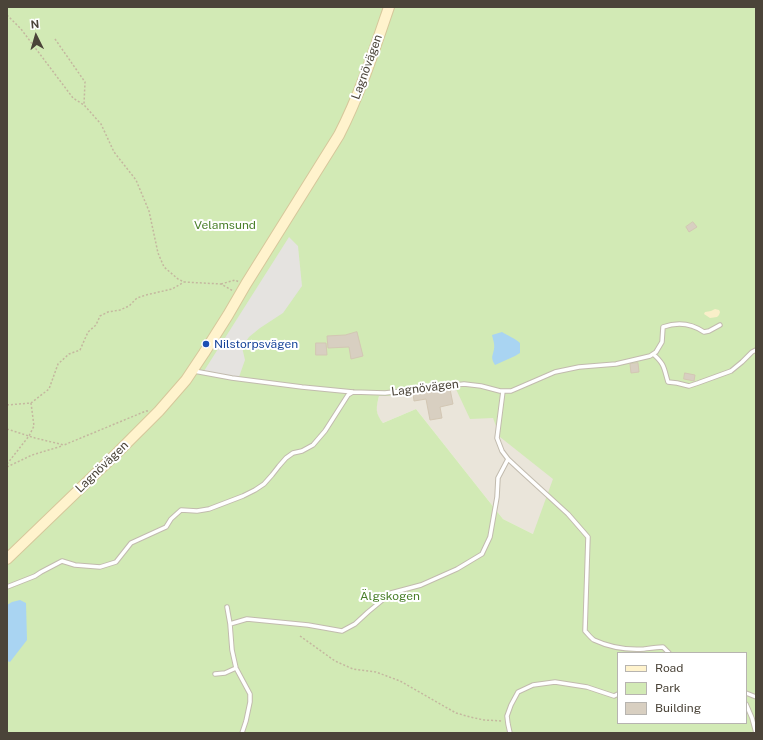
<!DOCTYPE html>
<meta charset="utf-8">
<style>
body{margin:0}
#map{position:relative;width:763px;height:740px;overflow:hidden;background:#f6f3ec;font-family:"Public Sans",sans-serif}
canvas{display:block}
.frame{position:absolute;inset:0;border:8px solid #4b4439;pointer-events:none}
.legend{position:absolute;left:617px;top:652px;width:130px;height:72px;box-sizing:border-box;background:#fff;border:1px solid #b7b4b0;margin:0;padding:5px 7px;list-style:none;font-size:12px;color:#4b4439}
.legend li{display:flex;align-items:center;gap:8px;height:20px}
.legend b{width:20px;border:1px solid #b7b4b0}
.north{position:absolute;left:16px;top:16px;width:40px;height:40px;-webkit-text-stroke:3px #fff;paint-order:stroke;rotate:355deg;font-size:11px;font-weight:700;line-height:16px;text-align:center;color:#4b4439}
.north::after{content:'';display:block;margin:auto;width:14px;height:18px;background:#4b4439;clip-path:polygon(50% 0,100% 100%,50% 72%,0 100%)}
</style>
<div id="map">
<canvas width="763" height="740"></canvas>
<div class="frame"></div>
<ul class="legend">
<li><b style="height:5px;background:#fff3cd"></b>Road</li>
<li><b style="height:11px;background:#d2eab5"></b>Park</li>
<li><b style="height:11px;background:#d8cfc1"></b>Building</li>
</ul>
<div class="north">N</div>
</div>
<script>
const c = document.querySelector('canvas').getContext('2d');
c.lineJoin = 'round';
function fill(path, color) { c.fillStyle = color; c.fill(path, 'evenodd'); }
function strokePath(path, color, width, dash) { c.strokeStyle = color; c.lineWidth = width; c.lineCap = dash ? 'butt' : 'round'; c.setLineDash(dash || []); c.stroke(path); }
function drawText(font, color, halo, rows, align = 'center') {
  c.font = font + ' "Public Sans",sans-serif'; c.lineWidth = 4; c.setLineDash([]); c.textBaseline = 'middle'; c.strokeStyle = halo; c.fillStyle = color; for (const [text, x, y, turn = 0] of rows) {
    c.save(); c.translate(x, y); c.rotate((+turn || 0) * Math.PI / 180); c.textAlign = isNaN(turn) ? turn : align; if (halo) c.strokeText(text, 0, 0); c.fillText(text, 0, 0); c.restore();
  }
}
const residential = new Path2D(`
 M 452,382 L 493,418 L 593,506 L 537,536 L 503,519 L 416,409 L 383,423 L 378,417 L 376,408 L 379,396 Z`);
const green = new Path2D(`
 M 7,7 L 756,7 L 756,733 L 7,733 ZM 455,387 L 470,419 L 493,418 L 500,437 L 553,479 L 533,534 L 503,519 L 416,409 L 383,423 C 375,413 376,408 379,396 L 388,396 ZM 618,653 L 746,653 L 746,723 L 618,723 Z`);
const sand = new Path2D(`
 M 715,309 L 719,310 L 720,312 L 719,315 L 717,317 L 710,318 L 704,314 L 705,312 L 711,311 Z`);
const parking = new Path2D(`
 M 289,237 L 298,246 L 302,286 L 283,313 L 260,328 L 249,337 L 242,347 L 245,360 L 239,377 L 204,371 Z`);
const water = new Path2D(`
 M 502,332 C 507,335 516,339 520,343 L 520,353 L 515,356 L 495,365 C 490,357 493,356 494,349 C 495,344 493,340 492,335 Z
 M 20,600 L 26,603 L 27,640 L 10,662 L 7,661 L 7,605 L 12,602 Z`);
const building = new Path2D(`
 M 693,222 L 697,227 L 689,232 L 686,227 Z
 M 357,332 L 363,356 L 351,359 L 349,347 L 328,348 L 327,336 L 345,335 Z
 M 316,343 L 326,343 L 327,355 L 316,355 Z
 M 638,363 L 639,372 L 631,373 L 630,364 Z
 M 685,373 L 695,375 L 694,381 L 684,379 Z
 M 450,389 L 453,404 L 440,407 L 442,418 L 430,420 L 426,399 L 414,401 L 413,393 Z`);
const path = new Path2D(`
 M 7,15 L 21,29 L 73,98 L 84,105 L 101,124 L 114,152 L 136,180 L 149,211 L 158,253 L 164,267 L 178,279 L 184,282 L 221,284 L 233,291
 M 55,39 L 85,82 L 84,104
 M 221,284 L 235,280 L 239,282
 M 7,405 L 31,403 L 49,389 L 58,364 L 69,354 L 80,350 L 88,332 L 96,325 L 100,316 L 108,312 L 120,310 L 129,306 L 137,298 L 146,295 L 172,289 L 184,282
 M 7,429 L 35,438 L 64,445 L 146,411 L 148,411
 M 7,464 L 29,436 L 34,426 L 31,403
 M 7,467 L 32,455 L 62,446
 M 300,636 L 335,661 L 353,669 L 376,672 L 400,681 L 456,713 L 470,717 L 484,720 L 503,721`);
const lane = new Path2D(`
 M 653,354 C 665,364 664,369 668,382 L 677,383 L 689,386 L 698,383 L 731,371 L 742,362 L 752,352 L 756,350
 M 194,371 L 232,378 L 302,387 L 353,392 L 385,393 L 464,384 L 481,386 L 500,391 L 511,391 L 518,388 L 555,372 L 579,367 L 616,364 L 650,356 L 656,352 L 662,342 L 663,327 C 677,322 691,323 704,332 L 709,331 L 720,325
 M 503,391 L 497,438 L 502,451 L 508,459 L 522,472 L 568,514 L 588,537 L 585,631 C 588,634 591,638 594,640 C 609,647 628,650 644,649 C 651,648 657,647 663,647 L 669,653
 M 7,587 L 35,576 L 41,572 L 62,561 L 75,565 L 100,567 L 116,562 L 131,543 L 166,527 L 171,519 L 181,510 L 197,511 L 209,509 L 243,496 L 255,490 L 264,484 L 272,475 L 279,466 L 286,458 L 293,453 L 302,451 L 313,445 L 325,431 L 348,395 L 353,392
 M 227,607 L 230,624 L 232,650 L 236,668 L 250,694 L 250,702 L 246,721 L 242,733
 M 230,624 L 247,619 L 308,625 L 342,631 L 355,624 L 368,612 L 391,593 L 421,585 L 457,569 L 482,554 L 490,537 L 497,497 L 498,478 L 508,459
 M 215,674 L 225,673 L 236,668
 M 746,693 L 756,697
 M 746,704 L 752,718 L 756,733
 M 510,733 L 508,724 L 507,716 L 511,705 L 518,692 L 533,685 L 555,682 L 587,687 L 614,696 L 618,694`);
const secondary = new Path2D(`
 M 7,559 L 116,454 L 159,411 L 186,380 L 204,353 L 228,315 L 246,284 L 339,135 C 360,94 374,51 389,7`);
const markers = [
 [206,344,4,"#1a4fb4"]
];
const streetNames = [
 ["Lagnövägen",367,67,-70],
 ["Lagnövägen",425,388,-7],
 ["Lagnövägen",102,467,-44]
];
const parkNames = [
 ["Velamsund",225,225],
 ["Älgskogen",390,596]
];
const transitNames = [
 ["Nilstorpsvägen",214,344]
];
fill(residential, '#eae5da');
fill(green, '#d2eab5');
fill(sand, '#f9efc9');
fill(parking, '#e5e3e0');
fill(water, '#a9d4f2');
fill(building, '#d8cfc1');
strokePath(building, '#d3c7b4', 1);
strokePath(lane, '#c2bbae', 5.5);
strokePath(secondary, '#d6c79b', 12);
strokePath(path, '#c4b79f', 1.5, [2, 2]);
strokePath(lane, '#fff', 3.5);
strokePath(secondary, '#fff3cd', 10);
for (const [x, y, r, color] of markers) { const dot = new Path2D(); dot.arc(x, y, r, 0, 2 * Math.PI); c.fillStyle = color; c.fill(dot); strokePath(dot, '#fff', 1.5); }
drawText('12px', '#4b4439', '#fff', streetNames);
drawText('12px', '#4a7f2a', '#fff', parkNames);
drawText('12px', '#164399', '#fff', transitNames, 'left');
</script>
